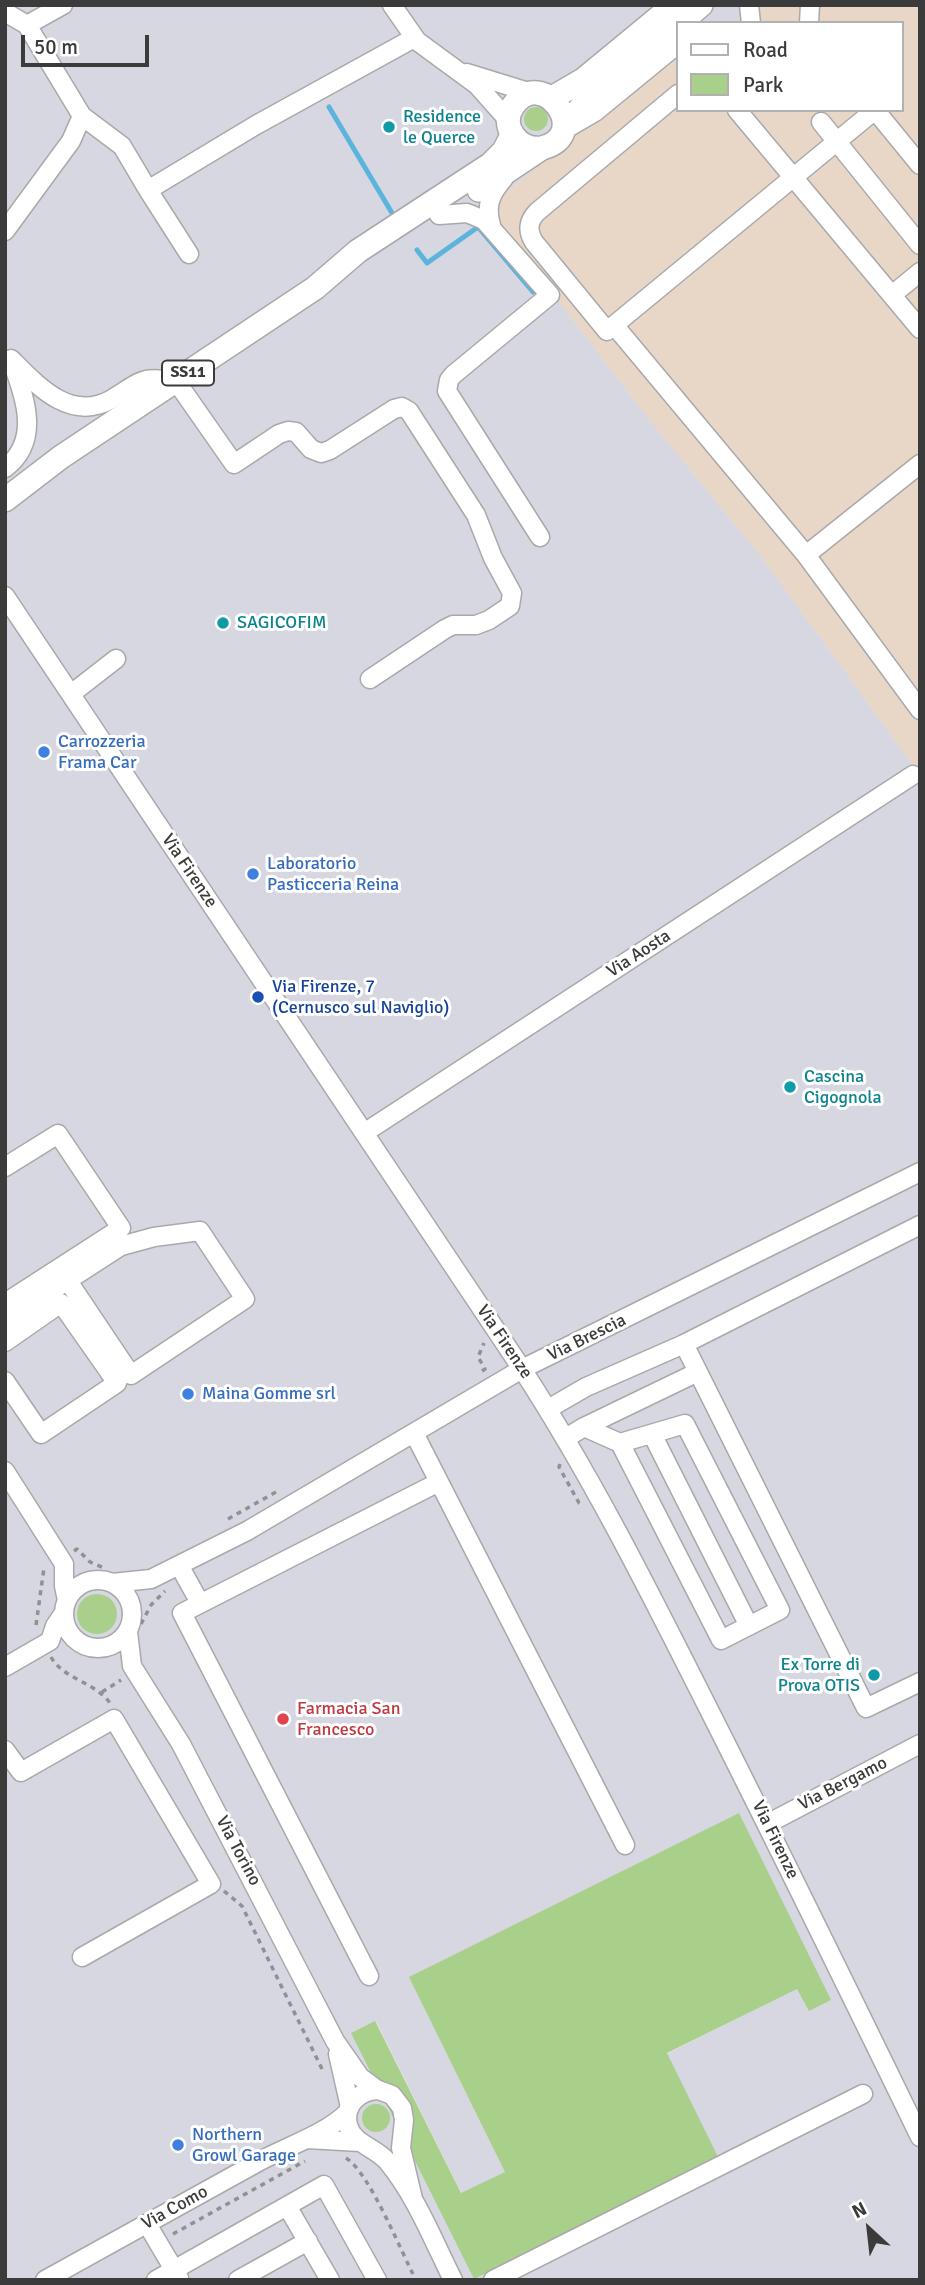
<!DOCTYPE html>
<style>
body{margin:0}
#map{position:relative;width:925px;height:2285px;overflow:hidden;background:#e3e4e6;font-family:Signika,sans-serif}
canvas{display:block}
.frame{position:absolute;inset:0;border:7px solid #3b3b3c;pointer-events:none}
.legend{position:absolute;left:676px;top:21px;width:228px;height:91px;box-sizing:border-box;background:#fff;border:2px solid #b1b1b1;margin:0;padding:9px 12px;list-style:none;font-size:21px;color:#3b3b3c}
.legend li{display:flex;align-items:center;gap:14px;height:35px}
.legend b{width:35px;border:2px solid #b1b1b1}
.north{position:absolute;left:834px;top:2194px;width:70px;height:70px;-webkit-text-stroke:5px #fff;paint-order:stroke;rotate:333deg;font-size:19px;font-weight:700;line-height:28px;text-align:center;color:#3b3b3c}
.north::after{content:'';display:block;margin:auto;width:24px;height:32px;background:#3b3b3c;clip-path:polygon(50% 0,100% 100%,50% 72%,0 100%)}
.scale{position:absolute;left:21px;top:35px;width:128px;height:32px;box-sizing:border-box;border:4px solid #3b3b3c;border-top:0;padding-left:9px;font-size:21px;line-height:24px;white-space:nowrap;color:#3b3b3c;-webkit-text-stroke:5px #fff;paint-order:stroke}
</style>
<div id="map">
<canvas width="925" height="2285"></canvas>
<div class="frame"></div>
<ul class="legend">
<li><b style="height:9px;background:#fff"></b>Road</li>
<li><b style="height:19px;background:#a8d08b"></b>Park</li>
</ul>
<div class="north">N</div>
<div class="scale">50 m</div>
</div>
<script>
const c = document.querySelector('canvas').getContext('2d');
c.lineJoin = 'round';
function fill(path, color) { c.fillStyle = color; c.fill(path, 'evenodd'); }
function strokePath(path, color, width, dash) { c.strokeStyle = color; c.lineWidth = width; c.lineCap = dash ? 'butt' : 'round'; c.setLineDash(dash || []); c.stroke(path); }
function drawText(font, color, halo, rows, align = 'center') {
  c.font = font + ' Signika,sans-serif'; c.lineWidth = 6; c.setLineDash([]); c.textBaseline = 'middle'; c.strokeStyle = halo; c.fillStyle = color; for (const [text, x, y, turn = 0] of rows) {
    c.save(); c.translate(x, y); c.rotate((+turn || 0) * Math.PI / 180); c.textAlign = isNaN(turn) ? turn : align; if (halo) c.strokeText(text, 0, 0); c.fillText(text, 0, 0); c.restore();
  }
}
const commercial = new Path2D(`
 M 733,5 L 920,5 L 920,775 L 760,555 L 647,417 L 495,219 L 495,201 L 678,51 L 678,110 L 902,110 L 902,23 L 712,23 Z`);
const built = new Path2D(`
 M 5,5 L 755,5 L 759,23 L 678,23 L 678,61 L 654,70 L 495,201 L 495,219 L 647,417 L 760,555 L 920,775 L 920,2280 L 5,2280 ZM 739,1814 L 798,1988 L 667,2054 L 474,2279 L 351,2033 L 376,2021 L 462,2194 L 506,2172 Z`);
const green = new Path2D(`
 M524 119a12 12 0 1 1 24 0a12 12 0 1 1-24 0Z
 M77 1614a20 20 0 1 1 40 0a20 20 0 1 1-40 0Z
 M 739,1813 L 831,2000 L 809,2011 L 797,1989 L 667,2053 L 718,2157 L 474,2279 L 351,2033 L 375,2021 L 461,2193 L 505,2172 L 409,1977 Z
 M362 2118a14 14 0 1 1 28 0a14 14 0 1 1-28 0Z`);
const stream = new Path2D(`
 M 329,107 L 392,213
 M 417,250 L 427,263 L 478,227 L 533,292`);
const path = new Path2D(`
 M 482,1371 L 485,1369 L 478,1357 L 484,1343
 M 560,1464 L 559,1467 L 579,1503 L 582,1505
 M 228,1519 L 276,1492
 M 74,1551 L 77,1549 L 90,1562 L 104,1568
 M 141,1624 L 151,1605 L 165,1591
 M 36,1625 L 44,1568
 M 51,1657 C 63,1679 95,1682 110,1703
 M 102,1692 L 121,1680
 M 224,1891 L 242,1906 L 324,2073
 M 346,2158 C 370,2173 401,2252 416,2280
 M 173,2234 L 305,2161`);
const minor = new Path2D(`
 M 63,5 L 27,25 L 82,116 L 122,146 L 148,190
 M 392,5 L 417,41 L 477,85 L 509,121
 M 749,5 L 751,23
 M 5,12 L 27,25
 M 809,23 L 810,5
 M 467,73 L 535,94
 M 678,94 L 537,212 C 528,221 527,231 534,242 L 607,331 L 875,110
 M 737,110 L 920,329
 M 875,110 L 920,165
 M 821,122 L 920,245
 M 571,126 L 595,112 L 678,44
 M 439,215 L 467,213 L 484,220 L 550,295 L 453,375 L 449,380 L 447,391 L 540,537
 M 491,225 C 485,205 491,193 504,178
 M 5,231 L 71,141 L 82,116
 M 189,254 L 148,190 L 256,125 L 414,38
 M 892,295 L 920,272
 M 614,325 L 806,555 L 920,710
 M 11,359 C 37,385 70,423 112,399 C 142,381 139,376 176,381 L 234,464 L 279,434 L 288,431 L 296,432 L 311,449 L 321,453 L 330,450 L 394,409 L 402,407 L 409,411 L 476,515 L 493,558 L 512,593 L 510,606 L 489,620 L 476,625 L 453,625 L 445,629 L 370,679
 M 5,468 C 40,442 26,399 13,365
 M 806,555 L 920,464
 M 5,596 L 522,1369 C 589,1472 644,1581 699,1690 C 774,1838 847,1987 920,2137
 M 71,694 L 116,659
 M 364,1133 L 913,775
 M 5,1167 L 58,1134 L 121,1228 L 8,1301 L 5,1300
 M 5,1321 L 121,1246 L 154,1237 L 200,1231 L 245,1299 L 131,1375 L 68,1281
 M 5,1342 L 61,1303 L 117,1383 L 41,1434 L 5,1381
 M 684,1344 L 866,1708 L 920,1682
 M 548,1409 L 586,1387 L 684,1344 L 920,1225
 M 584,1427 L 698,1372
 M 414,1433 L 625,1845
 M 652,1434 L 749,1626
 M 566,1438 L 584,1427 L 620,1443 L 721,1640 L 780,1610 L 685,1424 L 620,1443
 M 5,1471 L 64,1564 L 64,1586 L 67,1600
 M 179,1565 L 200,1603
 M64 1614a34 34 0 1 1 68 0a34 34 0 1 1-68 0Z
 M 112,1583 L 151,1579 L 247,1531 L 522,1369 L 920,1172
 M 128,1632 L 132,1666 L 181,1744 L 335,2041 L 360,2077 L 376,2089 L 392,2095 L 402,2108 L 404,2120 L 401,2148 L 413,2199
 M 5,1667 L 50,1641 L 55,1626 L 63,1614
 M 5,1750 L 21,1772 L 114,1719 L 211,1884 L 82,1957
 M 767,1824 L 920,1744
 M 369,1976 L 182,1613 L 439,1482
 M 338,2054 L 350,2107
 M 379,2090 C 361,2090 343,2104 348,2125 C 353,2144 375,2147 387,2161 C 416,2196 433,2240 453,2280
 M 307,2139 L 360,2142
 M 287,2206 L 330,2280
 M 147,2224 L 179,2278
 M 45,2280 C 117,2240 188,2201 260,2161 C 290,2145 324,2135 348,2112
 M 156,2280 L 324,2185 L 377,2280
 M 238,2280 L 308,2241
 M 493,2280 L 863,2094`);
const major = new Path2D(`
 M 680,23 L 701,5
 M 552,98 L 583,80 L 674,5
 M 564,127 L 591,96 L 678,24
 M 479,190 L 542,148 C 594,135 542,64 513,106 C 499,127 519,151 542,148
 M 5,500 L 61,457 L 315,288 L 358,251 L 491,164 L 504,151 L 512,135`);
const markers = [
 [389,127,7,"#0f9aa8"],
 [223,623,7,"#0f9aa8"],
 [44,752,7,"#3f7fe0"],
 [253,874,7,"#3f7fe0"],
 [258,997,7,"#1a4fb4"],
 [790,1087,7,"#0f9aa8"],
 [188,1394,7,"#3f7fe0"],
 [874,1675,7,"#0f9aa8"],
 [283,1719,7,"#e0444e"],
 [178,2145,7,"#3f7fe0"]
];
const shields = [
 [188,373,52]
];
const shieldNames = [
 ["SS11",188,373]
];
const cultureNames = [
 ["Residence",403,117],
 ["le Querce",403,138],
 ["SAGICOFIM",237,623],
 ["Cascina",804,1077],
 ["Cigognola",804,1098],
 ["Ex Torre di",860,1665,"right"],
 ["Prova OTIS",860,1686,"right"]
];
const shopNames = [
 ["Carrozzeria",58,742],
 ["Frama Car",58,763],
 ["Laboratorio",267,864],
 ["Pasticceria Reina",267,885],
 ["Maina Gomme srl",202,1394],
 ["Northern",192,2135],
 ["Growl Garage",192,2156]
];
const streetNames = [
 ["Via Firenze",189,871,56],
 ["Via Aosta",639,954,-33],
 ["Via Brescia",587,1338,-26],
 ["Via Firenze",504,1342,56],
 ["Via Bergamo",843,1784,-27],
 ["Via Firenze",775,1840,64],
 ["Via Torino",238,1851,62],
 ["Via Como",175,2208,-29]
];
const transitNames = [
 ["Via Firenze, 7",272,987],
 ["(Cernusco sul Naviglio)",272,1008]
];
const healthNames = [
 ["Farmacia San",297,1709],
 ["Francesco",297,1730]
];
fill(commercial, '#e8d7c6');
fill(built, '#d6d7e1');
fill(green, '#a8d08b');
strokePath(stream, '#5cb4dd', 5);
strokePath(minor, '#a9a9ab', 21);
strokePath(major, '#a9a9ab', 26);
strokePath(path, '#919193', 3.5, [5, 5]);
strokePath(minor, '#fff', 18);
strokePath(major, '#fff', 23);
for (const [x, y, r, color] of markers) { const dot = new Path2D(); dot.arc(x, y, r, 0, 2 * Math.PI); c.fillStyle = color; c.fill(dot); strokePath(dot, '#fff', 2.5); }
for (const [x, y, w] of shields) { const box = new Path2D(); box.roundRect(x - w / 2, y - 12.5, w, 25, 5); c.fillStyle = '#fff'; c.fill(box); strokePath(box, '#3b3b3c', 2); }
drawText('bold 16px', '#3b3b3c', null, shieldNames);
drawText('18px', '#0d838f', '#fff', cultureNames, 'left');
drawText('18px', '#366cbe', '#fff', shopNames, 'left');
drawText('18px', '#3b3b3c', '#fff', streetNames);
drawText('18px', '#164399', '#fff', transitNames, 'left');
drawText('18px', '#be3a42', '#fff', healthNames, 'left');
</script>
